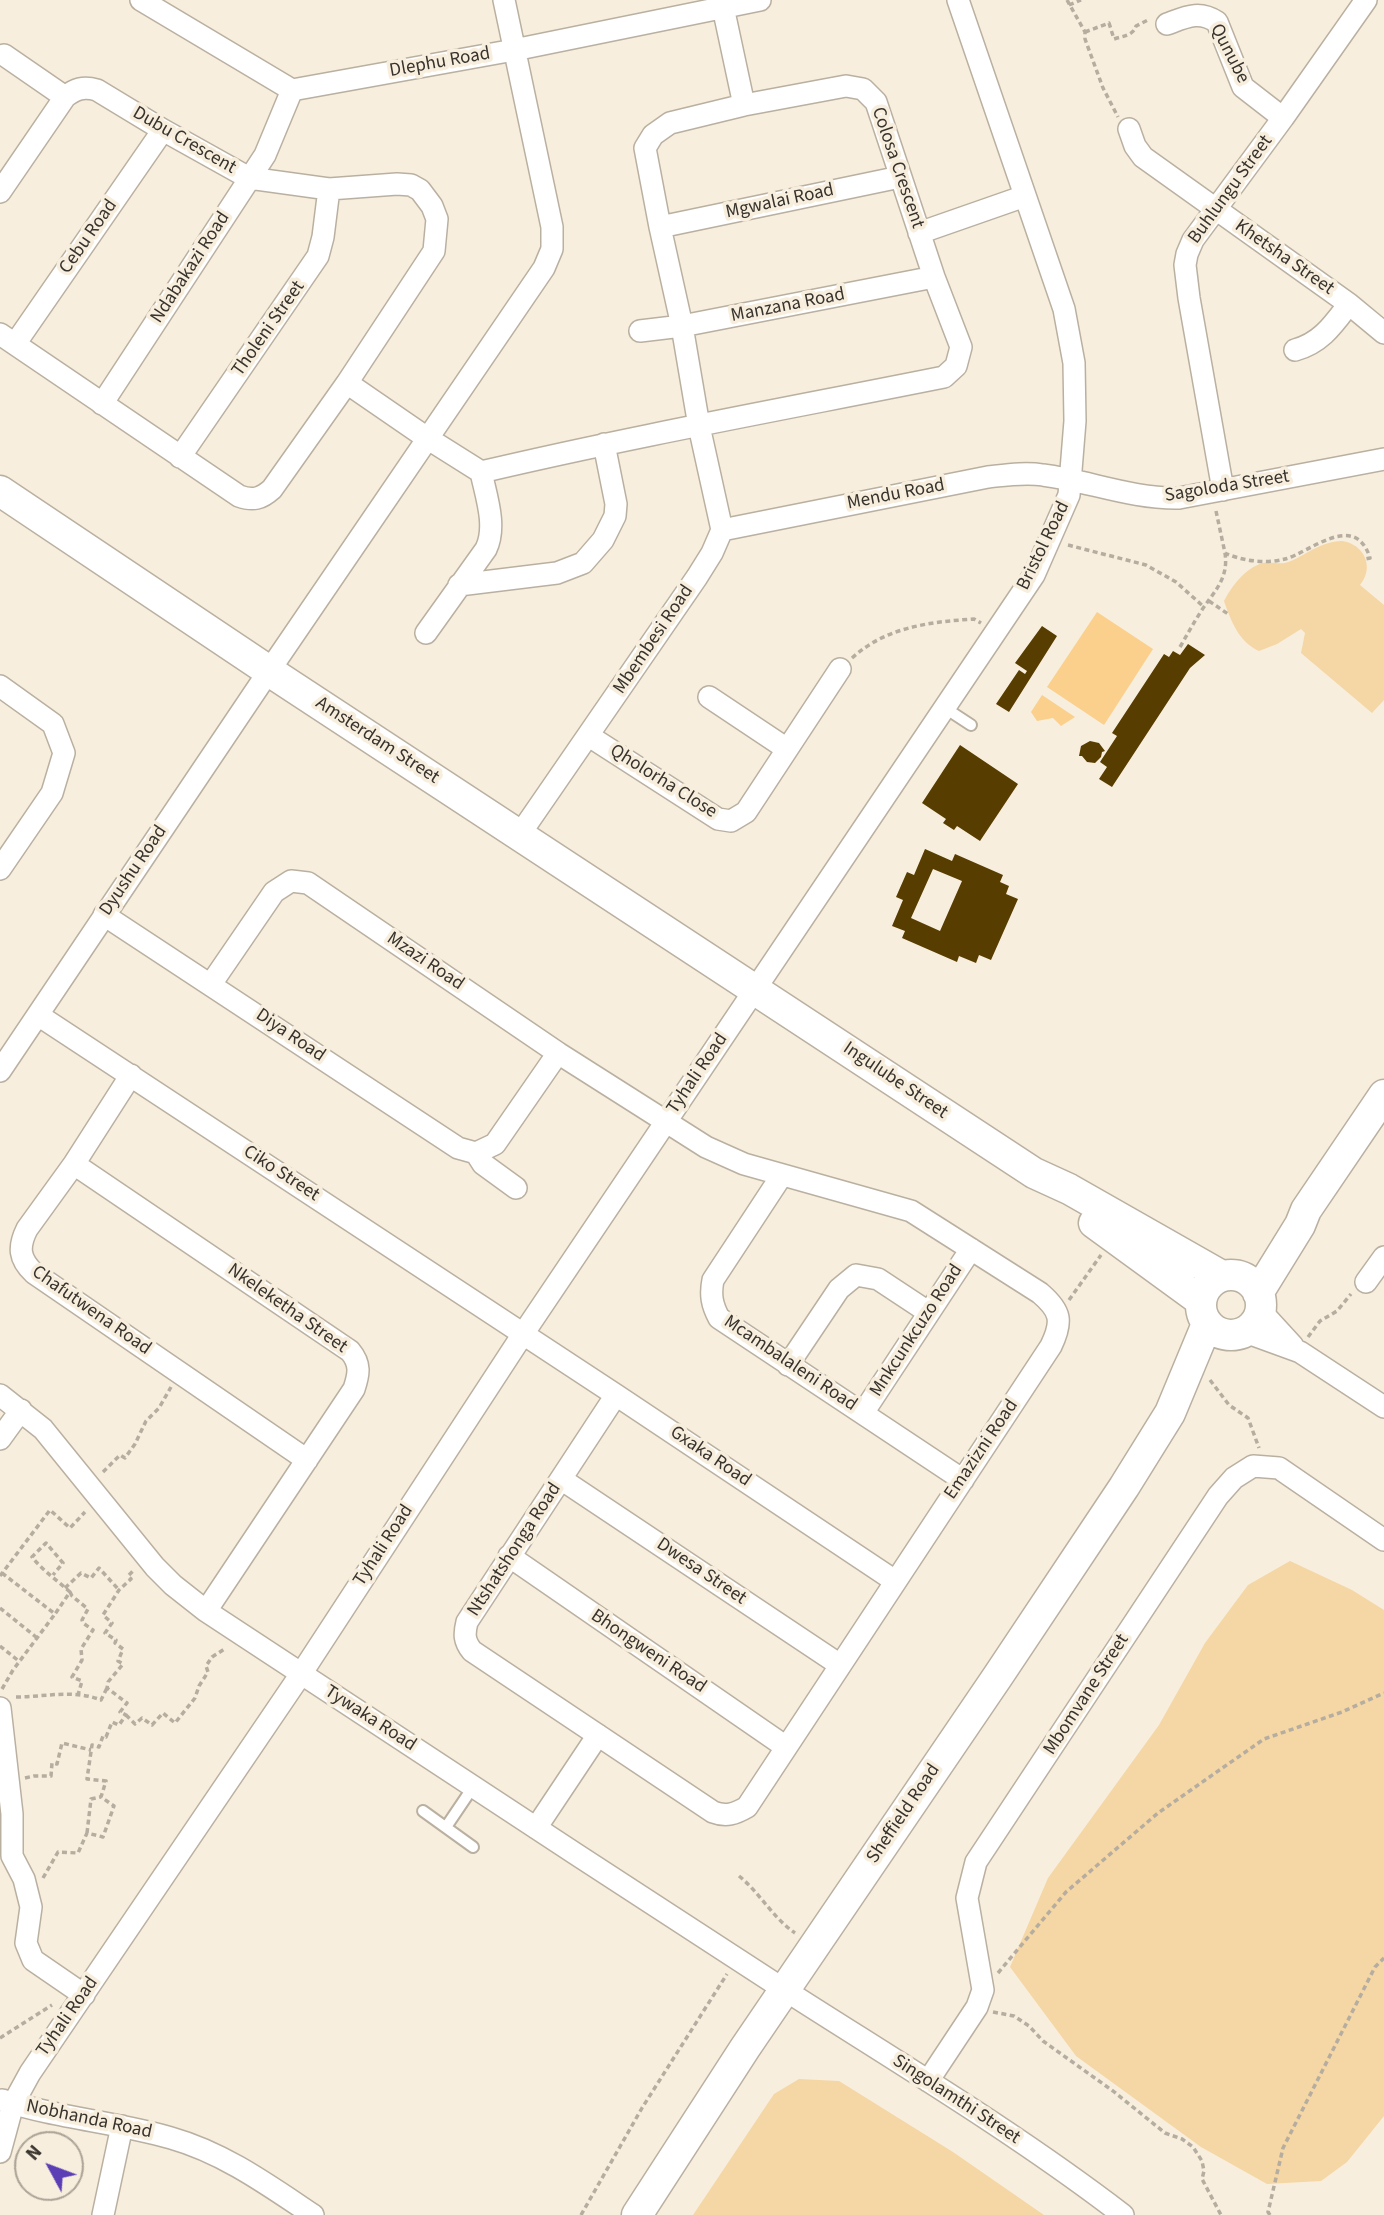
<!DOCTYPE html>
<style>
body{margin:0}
#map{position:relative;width:1384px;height:2215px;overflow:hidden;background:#f8eedd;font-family:"Source Sans 3",sans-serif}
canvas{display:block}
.north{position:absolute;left:14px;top:2131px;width:70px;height:70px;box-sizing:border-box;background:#f8eedd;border:2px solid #aba397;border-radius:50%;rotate:311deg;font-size:19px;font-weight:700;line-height:28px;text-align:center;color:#37332d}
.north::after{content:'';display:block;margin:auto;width:24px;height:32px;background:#5b3db5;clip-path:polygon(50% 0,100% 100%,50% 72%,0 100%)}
</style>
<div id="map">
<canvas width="1384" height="2215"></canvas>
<div class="north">N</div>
</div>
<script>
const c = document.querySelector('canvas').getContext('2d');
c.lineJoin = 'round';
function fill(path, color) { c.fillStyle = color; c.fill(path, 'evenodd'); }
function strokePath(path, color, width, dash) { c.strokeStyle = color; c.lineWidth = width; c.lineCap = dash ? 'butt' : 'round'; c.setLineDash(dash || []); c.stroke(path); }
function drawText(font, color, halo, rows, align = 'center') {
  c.font = font + ' "Source Sans 3",sans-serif'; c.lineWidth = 7; c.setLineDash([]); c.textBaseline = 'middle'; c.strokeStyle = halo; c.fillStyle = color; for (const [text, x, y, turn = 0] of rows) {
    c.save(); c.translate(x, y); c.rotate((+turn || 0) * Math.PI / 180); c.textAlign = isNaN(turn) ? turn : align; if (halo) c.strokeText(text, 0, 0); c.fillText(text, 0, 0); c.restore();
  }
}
const green = new Path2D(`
 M 1342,541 C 1364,544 1375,567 1360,585 L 1384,605 L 1384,700 L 1372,713 L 1301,653 L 1305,633 L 1301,629 L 1277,644 L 1259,651 C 1239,642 1231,621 1224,601 C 1232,586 1245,568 1263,563 C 1273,561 1281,566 1291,561 C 1309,553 1320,542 1342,541 Z
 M 1290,1561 L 1352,1590 L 1384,1610 L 1384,2116 L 1347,2162 L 1321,2181 L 1267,2184 L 1201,2147 L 1076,2056 L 1010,1967 L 1048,1878 L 1159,1725 L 1205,1643 L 1248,1585 Z
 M 799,2079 L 839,2081 L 953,2152 L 1044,2215 L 693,2215 L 774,2094 Z`);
const water = new Path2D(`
 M 1097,612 L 1153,649 L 1104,725 L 1047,687 Z
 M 1042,695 L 1075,717 L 1061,726 L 1053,718 L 1037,721 L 1031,712 Z`);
const building = new Path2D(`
 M 1042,626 L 1057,636 L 1009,712 L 996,704 L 1019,670 L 1025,674 L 1027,671 L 1015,663 Z
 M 1188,644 L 1205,655 L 1190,668 L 1112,787 L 1099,779 L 1107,767 L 1100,762 L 1117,736 L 1112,733 L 1164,654 L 1169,657 L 1173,651 L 1180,655 Z
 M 1090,741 L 1099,743 L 1105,751 L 1102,752 L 1101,757 L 1095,763 L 1087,762 L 1082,756 L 1079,756 L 1081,746 Z
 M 960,745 L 1018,784 L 980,841 L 957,826 L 954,830 L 943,823 L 946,819 L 922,803 Z
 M 925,849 L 952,861 L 955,854 L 1003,875 L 1000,882 L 1009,886 L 1006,894 L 1018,899 L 991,960 L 979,955 L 976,963 L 959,956 L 957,962 L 902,938 L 905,931 L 892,926 L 903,900 L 896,897 L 907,872 L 914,875 ZM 933,869 L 962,881 L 940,931 L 911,918 Z`);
const path = new Path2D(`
 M 1067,0 L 1085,32 L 1085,39 L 1103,88 L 1118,117
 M 1069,5 L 1081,0
 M 1085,32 L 1109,23 L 1114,39 C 1123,36 1133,36 1136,26 L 1148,20
 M 1216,511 L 1225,553 C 1242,561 1266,564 1285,559 C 1309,553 1355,510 1370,558 L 1365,559
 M 1068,545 L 1146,565 L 1176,582 L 1204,607
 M 1209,601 L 1228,614
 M 1180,647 C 1187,635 1193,624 1200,613 C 1213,592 1229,580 1225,553
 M 852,658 C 886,627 929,622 974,619 L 981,623
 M 1069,1300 L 1101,1255
 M 1308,1337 L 1320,1321 L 1337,1311 L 1351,1294
 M 1210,1380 L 1229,1405 L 1248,1418 L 1259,1448
 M 103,1472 L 120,1455 L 125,1458 L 135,1444 L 146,1421 L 159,1408 L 171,1387
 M 2,1573 L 55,1614 L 70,1592 C 58,1581 43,1571 32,1557 L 46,1543 L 63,1563 L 53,1575
 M 0,1576 L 50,1510 L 70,1528 L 85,1512
 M 65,1588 L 81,1573 L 91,1578 L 99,1568 L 119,1590
 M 70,1592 L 72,1596 L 88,1609 L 82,1620 L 83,1623 L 93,1630 L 81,1649 L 82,1660 L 72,1677 L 82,1681 L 78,1695
 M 0,1608 L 36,1637
 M 0,1646 L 20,1662
 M 2,1689 L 13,1670 L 55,1614
 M 16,1697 C 45,1697 73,1689 101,1700 L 107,1688
 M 126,1715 L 135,1724 L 142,1718 L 152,1725 L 163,1713 L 175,1723 L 195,1698 L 199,1686 L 208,1672 L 206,1666 L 212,1657 L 226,1648
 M 25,1778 L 34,1776 L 51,1776 L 52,1763 L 57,1764 L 62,1743 L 91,1750
 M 87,1833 L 91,1799 L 100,1797
 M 739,1876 C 760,1893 773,1918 795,1933
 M 43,1878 L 58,1852 L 78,1853 L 87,1833 L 103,1837 L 114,1806 L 101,1797 L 106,1781 L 87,1779 L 92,1745 L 99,1747 L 103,1736 L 106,1737 L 112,1722 L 119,1725 L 126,1715 L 120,1712 L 127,1703 L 107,1688 L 108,1682 L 123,1664 L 118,1661 L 123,1649 L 115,1643 L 116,1640 L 105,1633 L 112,1623 L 103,1615 L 119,1590 L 131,1579 L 128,1576 L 135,1569
 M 998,1973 L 1066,1892 L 1158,1813 L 1264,1739 L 1342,1712 L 1384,1693
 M 993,2012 L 1014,2016 L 1029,2026 L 1043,2041 L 1113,2091 L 1165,2133 L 1182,2139 L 1193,2147 L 1202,2161 L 1204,2171 L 1202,2179 L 1221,2215
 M 0,2038 L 52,2005
 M 581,2215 L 642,2108 L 727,1974
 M 1270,2215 L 1268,2212 L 1283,2148 L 1375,1967 L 1384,1958`);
const lane = new Path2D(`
 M 945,708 L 971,725
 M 423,1811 L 473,1847
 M 446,1827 L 473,1787`);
const street = new Path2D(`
 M 141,0 L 292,90 L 514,50 L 760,0
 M 723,7 L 744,105
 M 1167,24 C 1186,17 1199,10 1217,22 L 1243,87 L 1283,118
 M 4,55 L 65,97
 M 1129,129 L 1135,146 L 1143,157 L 1349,304 L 1384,333
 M 0,192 L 65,97 C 75,89 83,86 97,90 L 163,130 L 249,178 L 329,189 L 397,184 L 411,185 L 420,190 L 432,206 L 437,219 L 434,251 L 347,383 L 272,489 C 261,499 253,501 239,496 L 0,334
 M 660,227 L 900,177
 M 919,233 L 1025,196
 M 640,331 L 682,326 L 934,277
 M 15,344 L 163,130
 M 1295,350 C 1321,343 1333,325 1349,304
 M 347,383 L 427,438 L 481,472 C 634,436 789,408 944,377 L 956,366 L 961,347 L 934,277 L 876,102 L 863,89 L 846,86 L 744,105 L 670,123 L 653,135 L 645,148 L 660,227 L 682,326 L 699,426 L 722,530 L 712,553 L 697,577 L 520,834
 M 102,404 L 265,155 L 292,90
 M 180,457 L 318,256 L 323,237 L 329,189
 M 1223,490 L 1189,298 L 1185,265 L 1187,254 L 1193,240 L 1283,118 L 1366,0
 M 722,530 L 988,477 C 1006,475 1025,472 1043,475 C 1089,481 1132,499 1179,498 L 1384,459
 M 459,585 L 557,573 L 583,563 L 603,540 L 615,516 L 616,504 L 604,444
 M 426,633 L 486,549 C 497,526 486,496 481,472
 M 0,686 L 53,724 L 64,753 L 52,793 L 0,869
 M 709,697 L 787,749
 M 589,736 L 718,819 L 731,821 L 746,812 L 840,669
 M 104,915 L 458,1148 L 476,1153 L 495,1144 L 558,1053
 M 211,984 L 274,892 L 291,881 L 308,883 L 558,1053 L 706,1147 L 744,1164 L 911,1211 L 1040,1293 C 1061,1311 1063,1321 1051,1346 L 747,1807 C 735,1814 726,1817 713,1812 L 472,1651 C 464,1641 464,1634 467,1622 L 616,1395
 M 38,1015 L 616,1395 L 895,1581
 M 0,1071 L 269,671 L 544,268 L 552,249 L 552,227 L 504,0
 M 131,1075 L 74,1164 L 27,1229 C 18,1247 19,1259 34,1273 L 307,1460
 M 476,1153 L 483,1164 L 516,1188
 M 74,1164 L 350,1351 C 361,1364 359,1374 354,1389 L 206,1611
 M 782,1175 L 713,1280 C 710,1295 712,1305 719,1318 L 963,1480
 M 1366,1282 L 1384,1257
 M 1260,1310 L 1293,1346
 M 1245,1332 L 1300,1352 L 1384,1407
 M 788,1365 L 839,1289 L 856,1275 L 878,1279 L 928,1312
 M 0,1395 L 43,1429 L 155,1567 L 173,1585 L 206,1611 C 395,1736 584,1860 774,1983 C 892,2059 1012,2130 1123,2215
 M 863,1413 L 971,1249
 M 0,1439 L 21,1410
 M 561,1479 L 840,1665
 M 509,1556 L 786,1747
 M 0,1708 L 12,1814 L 12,1856 L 24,1879 L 31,1907 L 26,1943 L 33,1960 L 84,1995
 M 536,1828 L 598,1735
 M 928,2081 L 977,2007 L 983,1990 L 967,1898 L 976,1862 L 1218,1496 L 1234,1478 L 1253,1466 L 1279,1468 L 1384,1540
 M 2,2100 C 57,2118 116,2122 171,2138 C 224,2153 268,2185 313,2215
 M 0,2152 L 13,2104 L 30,2073 L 301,1674 L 523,1334 L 1034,575 L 1069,495 L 1075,421 L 1074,363 L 1064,309 L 958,0
 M 103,2215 L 122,2126`);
const secondary = new Path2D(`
 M 0,491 L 269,671 L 1034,1173 L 1069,1189 L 1222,1276
 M 1094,1223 L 1201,1301
 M1201 1305a30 30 0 1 1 60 0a30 30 0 1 1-60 0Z
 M 1258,1293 L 1300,1225 L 1306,1210 L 1384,1095
 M 637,2215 L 745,2048 L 998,1676 L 1124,1487 L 1170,1413 L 1207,1324`);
const streetNames = [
 ["Qunube",1229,54,63],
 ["Dlephu Road",440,63,-10],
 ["Dubu Crescent",184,141,30],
 ["Colosa Crescent",897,168,71],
 ["Buhlungu Street",1231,190,-54],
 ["Mgwalai Road",780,202,-12],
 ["Cebu Road",89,237,-55],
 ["Khetsha Street",1284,258,35],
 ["Ndabakazi Road",191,268,-57],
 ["Manzana Road",788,306,-11],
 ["Tholeni Street",269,329,-55],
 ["Sagoloda Street",1227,487,-9],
 ["Mendu Road",896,495,-11],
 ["Bristol Road",1044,546,-64],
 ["Mbembesi Road",654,640,-56],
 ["Amsterdam Street",377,741,33],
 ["Qholorha Close",663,782,32],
 ["Dyushu Road",134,871,-56],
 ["Mzazi Road",425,962,34],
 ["Diya Road",290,1036,34],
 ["Tyhali Road",698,1074,-56],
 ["Ingulube Street",895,1081,34],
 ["Ciko Street",281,1174,33],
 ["Nkeleketha Street",287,1309,35],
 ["Chafutwena Road",91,1311,35],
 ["Mnkcunkcuzo Road",917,1331,-57],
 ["Mcambalaleni Road",790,1364,34],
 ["Emazizni Road",982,1450,-56],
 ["Gxaka Road",710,1457,34],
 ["Tyhali Road",384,1546,-57],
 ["Ntshatshonga Road",515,1550,-57],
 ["Dwesa Street",701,1572,34],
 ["Bhongweni Road",648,1652,34],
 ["Mbomvane Street",1087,1695,-57],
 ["Tywaka Road",370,1719,33],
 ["Sheffield Road",904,1814,-56],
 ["Tyhali Road",68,2017,-55],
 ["Singolamthi Street",956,2100,33],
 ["Nobhanda Road",89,2120,12]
];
fill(green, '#f5d6a5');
fill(water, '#fad08c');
fill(building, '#583d01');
strokePath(lane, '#bab0a1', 14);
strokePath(street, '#bab0a1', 24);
strokePath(secondary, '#bab0a1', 33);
strokePath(path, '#b5ada0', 3.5, [5, 3.5]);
strokePath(lane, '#fff', 10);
strokePath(street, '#fff', 21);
strokePath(secondary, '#fff', 30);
drawText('19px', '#37332d', '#f8eedd', streetNames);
</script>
